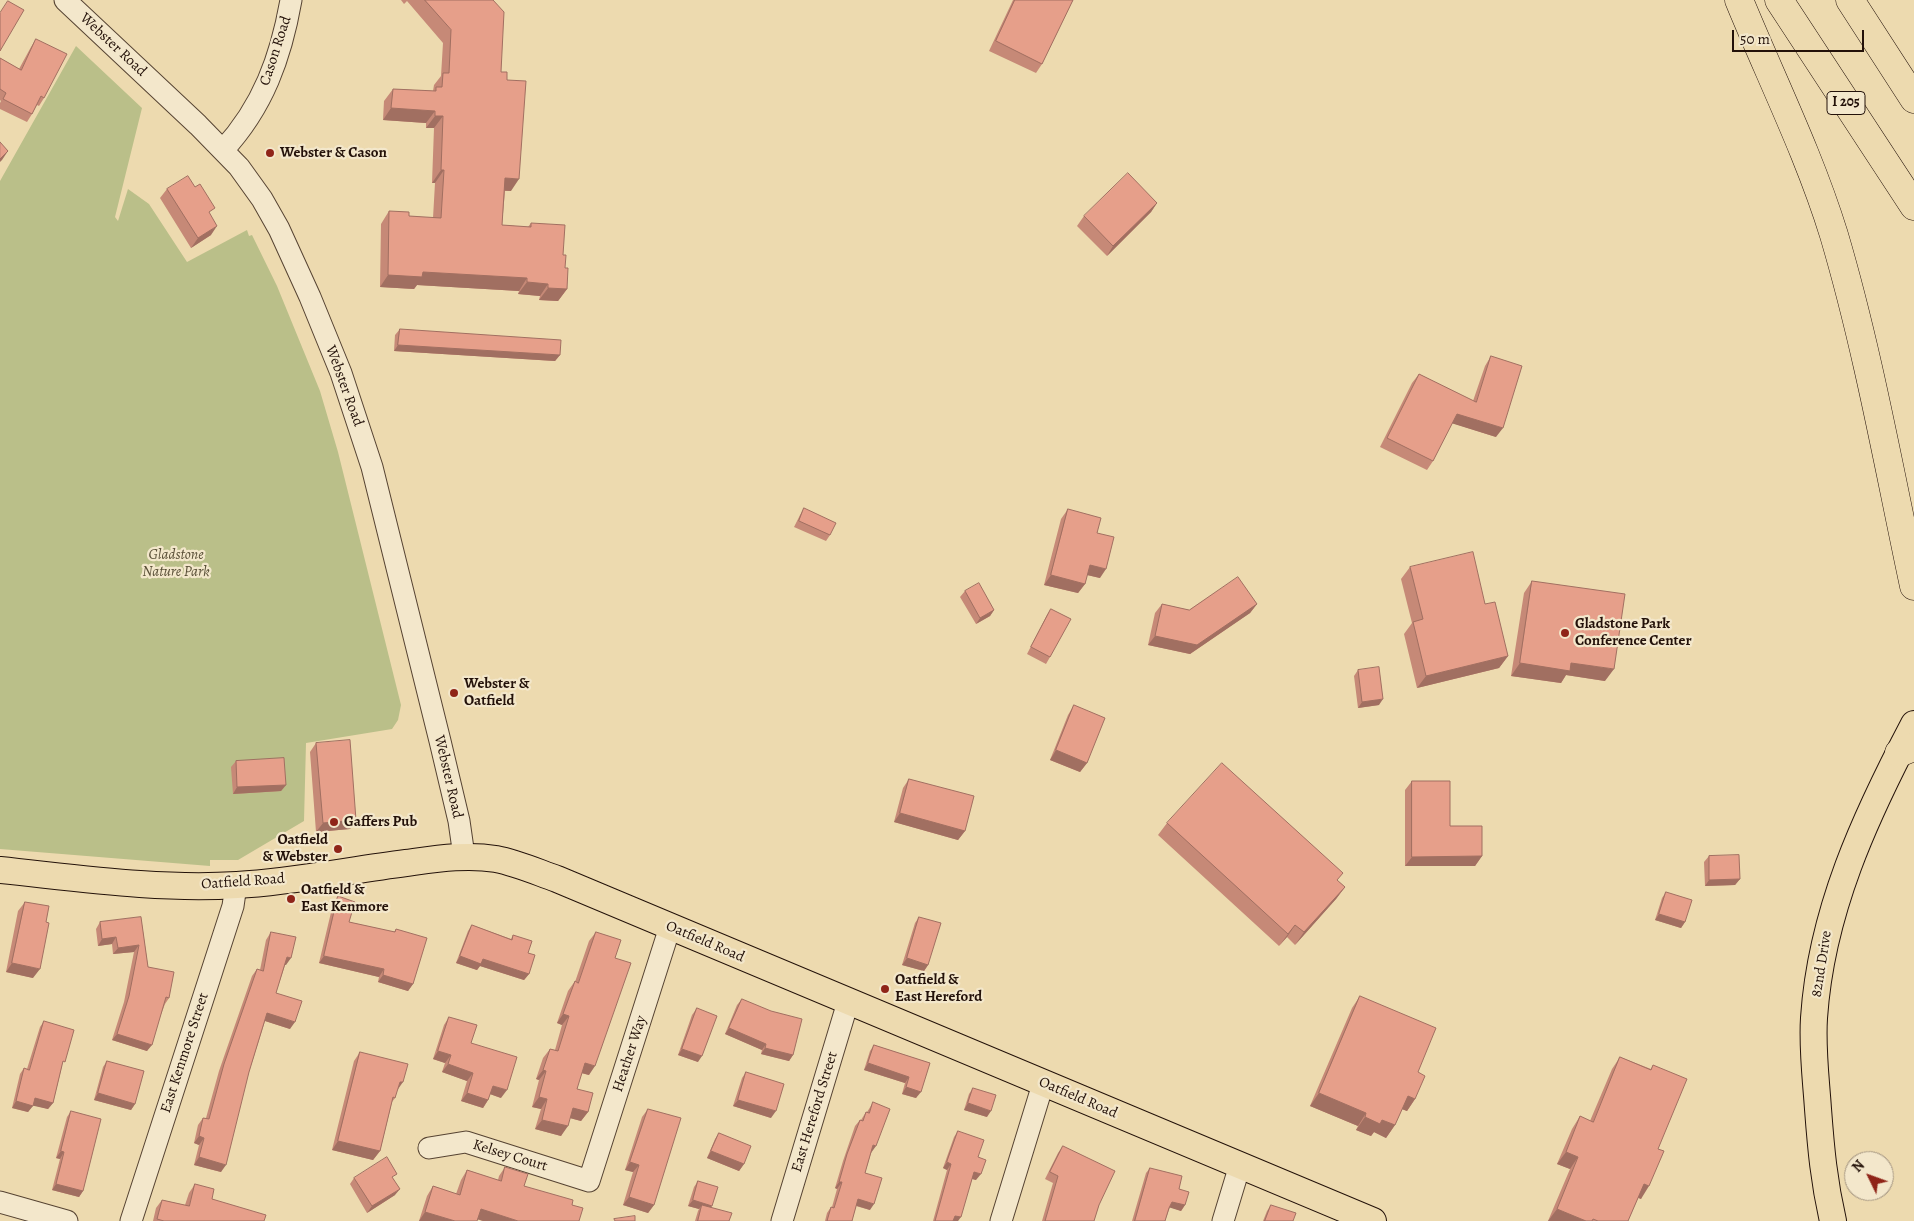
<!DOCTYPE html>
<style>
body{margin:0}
#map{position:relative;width:1914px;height:1221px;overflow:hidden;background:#eddaaf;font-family:Alegreya,serif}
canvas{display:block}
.north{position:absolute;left:1844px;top:1151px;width:50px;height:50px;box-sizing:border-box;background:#f3e7cb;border:1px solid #a0917d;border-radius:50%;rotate:312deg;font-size:14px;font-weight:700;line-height:20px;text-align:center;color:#231109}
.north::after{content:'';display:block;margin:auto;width:18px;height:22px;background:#8f2418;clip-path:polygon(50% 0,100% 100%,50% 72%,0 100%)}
.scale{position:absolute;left:1732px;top:30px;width:132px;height:22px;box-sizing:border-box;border:2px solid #231109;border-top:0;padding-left:6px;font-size:15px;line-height:18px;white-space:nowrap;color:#231109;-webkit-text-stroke:4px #f3e7cb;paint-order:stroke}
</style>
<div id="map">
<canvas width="1914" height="1221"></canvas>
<div class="north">N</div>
<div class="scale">50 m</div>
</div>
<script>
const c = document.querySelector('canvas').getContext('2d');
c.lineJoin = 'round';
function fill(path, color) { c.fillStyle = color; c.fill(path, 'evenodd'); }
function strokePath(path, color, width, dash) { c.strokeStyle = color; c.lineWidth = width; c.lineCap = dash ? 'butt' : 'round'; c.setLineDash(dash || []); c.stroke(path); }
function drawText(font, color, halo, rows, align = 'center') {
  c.font = font + ' Alegreya,serif'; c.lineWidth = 4.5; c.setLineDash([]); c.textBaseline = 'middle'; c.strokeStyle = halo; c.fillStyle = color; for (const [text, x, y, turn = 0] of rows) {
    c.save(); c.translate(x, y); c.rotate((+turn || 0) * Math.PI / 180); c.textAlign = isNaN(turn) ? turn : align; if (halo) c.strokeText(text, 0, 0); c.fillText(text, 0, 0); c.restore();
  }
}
const green = new Path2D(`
 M 76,46 L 142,108 L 115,217 L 118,221 L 128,189 L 149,204 L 187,262 L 247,230 L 249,236 L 252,235 L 277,286 L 320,391 L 338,452 L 401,705 L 398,720 L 392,729 L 306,743 L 304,821 L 238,860 L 210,860 L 210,866 L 0,849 L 0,181 Z`);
const minor = new Path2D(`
 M 65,0 L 198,125 L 239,167 L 262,199 L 279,229 L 310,297 L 341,373 L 372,467 L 440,741 L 459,821 L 464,856
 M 223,150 C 263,107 281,57 291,0
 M 429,1148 L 466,1142 L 589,1181 L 670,927
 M 0,1202 L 67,1221
 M 131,1221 L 233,906 L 236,885
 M 782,1221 L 848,1002
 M 1001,1221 L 1043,1084
 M 1223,1221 L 1240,1165`);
const major = new Path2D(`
 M 0,870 C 78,878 159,890 237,885 C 294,882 350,870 406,863 C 436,859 466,854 496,859 C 517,863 537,872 557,879 L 1373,1221
 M 1833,1221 C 1824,1182 1821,1149 1818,1109 C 1816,1079 1812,1049 1814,1018 C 1821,912 1865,817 1914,724`);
const highway = new Path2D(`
 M 1739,0 C 1771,78 1809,154 1834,235 C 1868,350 1889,469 1914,586
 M 1779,0 L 1914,206
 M 1850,0 L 1914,99
 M 1899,753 L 1914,747`);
const wall = new Path2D(`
 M 401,0 L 493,0 L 501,72 L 511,191 L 505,191 L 502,225 L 528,227 L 531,223 L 563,255 L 565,268 L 567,289 L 558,301 L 539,300 L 540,296 L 518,294 L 519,291 L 417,285 L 414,289 L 380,287 L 381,224 L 389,211 L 409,216 L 433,218 L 435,183 L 432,183 L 434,128 L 426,128 L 426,123 L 383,120 L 384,101 L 393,89 L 433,91 L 434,85 L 441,76 L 443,43 L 407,1 L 404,4 Z
 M 1013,0 L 1073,0 L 1042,64 L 1036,73 L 989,51 Z
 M 36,39 L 44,98 L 39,106 L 37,105 L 32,114 L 27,122 L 0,109 L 0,103 L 1,101 L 0,100 L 0,58 L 19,69 L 31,47 Z
 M 195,187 L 210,215 L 211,235 L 191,248 L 160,198 L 167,189 Z
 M 1157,203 L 1151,212 L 1107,256 L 1077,226 L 1084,216 Z
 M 400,329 L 560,355 L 555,361 L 394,351 L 395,335 Z
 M 1491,356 L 1496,437 L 1452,423 L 1433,461 L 1427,470 L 1380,447 L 1412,383 L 1419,374 L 1473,401 L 1485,366 Z
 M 804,508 L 830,535 L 826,541 L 794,527 L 800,515 Z
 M 1068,509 L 1097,533 L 1100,578 L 1087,575 L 1085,584 L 1078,593 L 1044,585 L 1061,519 Z
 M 1410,567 L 1485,604 L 1508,656 L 1499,668 L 1417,688 L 1404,634 L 1412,623 L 1401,579 Z
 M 1532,581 L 1605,681 L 1566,675 L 1561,683 L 1511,676 L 1524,593 Z
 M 965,591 L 994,610 L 990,616 L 976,624 L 960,597 Z
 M 1162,604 L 1189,610 L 1257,604 L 1250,613 L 1190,654 L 1148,645 L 1155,613 Z
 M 1051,609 L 1050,657 L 1046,664 L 1027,654 L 1047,615 Z
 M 1358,670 L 1379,705 L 1358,708 L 1354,676 Z
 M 1074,705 L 1087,763 L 1080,772 L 1050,760 L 1068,715 Z
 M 316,743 L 356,820 L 350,829 L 316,832 L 310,752 Z
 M 236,761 L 286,785 L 281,791 L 233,794 L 231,767 Z
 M 909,779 L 965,831 L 958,840 L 894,822 L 903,788 Z
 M 1412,781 L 1450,826 L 1482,856 L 1475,866 L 1405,866 L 1405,790 Z
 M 1167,823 L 1338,881 L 1345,887 L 1336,899 L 1295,945 L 1287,937 L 1279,946 L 1158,835 Z
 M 1709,856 L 1740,879 L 1735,885 L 1705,886 L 1704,862 Z
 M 1666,892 L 1685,922 L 1681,928 L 1655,920 L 1662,898 Z
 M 338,896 L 349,922 L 394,932 L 396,929 L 413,984 L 408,991 L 378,982 L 379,977 L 319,963 L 333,904 Z
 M 25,902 L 33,978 L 6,972 L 18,911 Z
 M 141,917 L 148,967 L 169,998 L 165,1004 L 147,1051 L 112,1040 L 124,1002 L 134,952 L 113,954 L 112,944 L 98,946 L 96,929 L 100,922 Z
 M 919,917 L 928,965 L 924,971 L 902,965 L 915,923 Z
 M 472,925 L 511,939 L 513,935 L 528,953 L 529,974 L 524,980 L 480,966 L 477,970 L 456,963 L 468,931 Z
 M 271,932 L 286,965 L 285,965 L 276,993 L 290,1029 L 265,1021 L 249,1072 L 221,1172 L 194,1165 L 199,1145 L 194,1143 L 198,1125 L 203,1118 L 206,1118 L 219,1071 L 252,976 L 257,969 L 260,970 L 266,940 Z
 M 596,932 L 615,958 L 589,1075 L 581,1073 L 577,1089 L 588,1112 L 581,1121 L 570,1118 L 561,1136 L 535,1129 L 541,1109 L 532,1107 L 539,1080 L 536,1079 L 543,1058 L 550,1049 L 555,1050 L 562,1025 L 557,1023 L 568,991 L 575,981 L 575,982 L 589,941 Z
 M 1360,996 L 1418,1072 L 1415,1099 L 1407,1111 L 1402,1109 L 1395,1125 L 1386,1138 L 1374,1132 L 1371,1136 L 1356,1130 L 1358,1126 L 1310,1106 L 1352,1008 Z
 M 742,999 L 793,1055 L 789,1061 L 761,1054 L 762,1050 L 725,1034 L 737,1005 Z
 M 697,1008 L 698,1062 L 678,1055 L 692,1015 Z
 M 449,1017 L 471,1043 L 501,1098 L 490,1094 L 488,1100 L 483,1108 L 461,1101 L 467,1081 L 442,1072 L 445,1063 L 433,1059 L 444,1025 Z
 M 44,1021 L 62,1066 L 53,1103 L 48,1109 L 33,1105 L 28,1112 L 12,1108 L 20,1074 L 24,1068 L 27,1069 L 40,1027 Z
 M 874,1045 L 930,1063 L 916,1098 L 902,1094 L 905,1083 L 864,1070 L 870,1051 Z
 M 360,1052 L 397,1090 L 395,1098 L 392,1102 L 380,1151 L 373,1160 L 332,1150 L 354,1061 Z
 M 1620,1057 L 1651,1069 L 1653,1065 L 1658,1149 L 1641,1199 L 1638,1198 L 1628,1221 L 1548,1221 L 1570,1169 L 1557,1164 L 1572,1129 L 1580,1116 L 1590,1121 L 1612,1069 Z
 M 107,1061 L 135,1104 L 131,1110 L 94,1100 L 103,1067 Z
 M 746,1072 L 771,1118 L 733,1106 L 742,1078 Z
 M 973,1088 L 987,1117 L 964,1110 L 969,1094 Z
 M 873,1102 L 871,1153 L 865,1173 L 870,1210 L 856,1206 L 852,1221 L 825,1221 L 827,1213 L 831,1207 L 832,1207 L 837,1189 L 835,1188 L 843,1161 L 855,1126 L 860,1120 L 861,1120 L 866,1112 L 867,1112 L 869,1109 Z
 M 648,1109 L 654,1205 L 648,1213 L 623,1205 L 633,1172 L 625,1170 L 642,1117 Z
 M 71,1111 L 83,1191 L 79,1197 L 52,1190 L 60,1159 L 56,1158 L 67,1117 Z
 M 958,1131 L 978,1157 L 976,1180 L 972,1179 L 958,1221 L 933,1221 L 947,1170 L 943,1168 L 954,1137 Z
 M 719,1133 L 744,1164 L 739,1171 L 707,1158 L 715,1139 Z
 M 1063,1146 L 1099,1205 L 1094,1221 L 1042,1221 L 1053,1183 L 1045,1179 L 1058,1153 Z
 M 505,1167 L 524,1186 L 572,1205 L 579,1221 L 483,1221 L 477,1219 L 477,1221 L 419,1221 L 427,1196 L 433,1186 L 456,1194 L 461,1180 L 467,1170 L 498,1180 L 499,1176 Z
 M 1150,1168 L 1179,1189 L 1185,1205 L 1181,1211 L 1170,1207 L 1165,1221 L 1132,1221 L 1146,1173 Z
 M 354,1178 L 394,1179 L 395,1195 L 367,1213 L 350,1184 Z
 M 698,1181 L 711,1207 L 729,1221 L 695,1221 L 698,1211 L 699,1209 L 688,1206 L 694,1187 Z
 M 195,1184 L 212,1199 L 264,1221 L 153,1221 L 156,1208 L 162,1200 L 185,1205 L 189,1193 Z
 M 1271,1205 L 1293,1221 L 1263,1221 L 1267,1211 Z`);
const shadedWall = new Path2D(`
 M 391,108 L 435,111 L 426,123 L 383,120 Z
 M 435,116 L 443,116 L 434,128 L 426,128 Z
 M 8,151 L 2,160 L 0,162 L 0,159 Z
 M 441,170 L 444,170 L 435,183 L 432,183 Z
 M 505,178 L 519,179 L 511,191 L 497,190 Z
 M 1157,203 L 1151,212 L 1107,256 L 1113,246 Z
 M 217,226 L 211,235 L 191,248 L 198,238 Z
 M 423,272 L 527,278 L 519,291 L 417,285 L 414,289 L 380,287 L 388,275 Z
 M 527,282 L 548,284 L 540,296 L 518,294 Z
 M 548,288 L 567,289 L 558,301 L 539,300 Z
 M 398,345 L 560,355 L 555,361 L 394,351 Z
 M 1457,414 L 1503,428 L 1496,437 L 1451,423 Z
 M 1090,565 L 1106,569 L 1100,578 L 1083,574 Z
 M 1051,575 L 1085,584 L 1078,593 L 1044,585 Z
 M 1257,604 L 1250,613 L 1190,654 L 1148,645 L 1155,636 Z
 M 994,610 L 990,616 L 976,624 L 980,618 Z
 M 1508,656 L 1499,668 L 1417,688 L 1426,676 Z
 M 1520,663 L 1571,663 L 1614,669 L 1605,681 L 1566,675 L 1561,683 L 1511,676 Z
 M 1383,699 L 1379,705 L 1358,708 L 1362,702 Z
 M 1056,750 L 1087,763 L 1080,772 L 1050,760 Z
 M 286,785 L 281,791 L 233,794 L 237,787 Z
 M 900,813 L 965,831 L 958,840 L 894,822 Z
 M 356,820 L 350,829 L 316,832 L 323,823 Z
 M 1482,856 L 1475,866 L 1405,866 L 1412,857 Z
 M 1740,879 L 1735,885 L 1705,886 L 1709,880 Z
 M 1345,887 L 1336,899 L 1295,945 L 1304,932 Z
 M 1659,914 L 1685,922 L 1681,928 L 1655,920 Z
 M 1295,925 L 1287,937 L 1279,946 L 1288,934 Z
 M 116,937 L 112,944 L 98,946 L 102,939 Z
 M 139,945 L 134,952 L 113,954 L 118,948 Z
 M 324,956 L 384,969 L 379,977 L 319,963 Z
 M 460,956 L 483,959 L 529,974 L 524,980 L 480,966 L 477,970 L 456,963 Z
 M 287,957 L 291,958 L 286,965 L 282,964 Z
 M 907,958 L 928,965 L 924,971 L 902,965 Z
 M 12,963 L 40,969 L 33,978 L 6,972 Z
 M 383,975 L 413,984 L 408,991 L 378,982 Z
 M 267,1013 L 295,1022 L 290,1029 L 262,1020 Z
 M 563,1014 L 569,1016 L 562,1025 L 557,1023 Z
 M 729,1028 L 766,1044 L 762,1050 L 725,1034 Z
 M 117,1034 L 152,1045 L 147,1051 L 112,1040 Z
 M 765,1048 L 793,1055 L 789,1061 L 761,1054 Z
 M 682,1049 L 702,1056 L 698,1062 L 678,1055 Z
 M 438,1051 L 451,1055 L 445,1063 L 433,1059 Z
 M 585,1063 L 595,1066 L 589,1075 L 578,1072 Z
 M 868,1063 L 909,1077 L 905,1083 L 864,1070 Z
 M 448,1064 L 473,1073 L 467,1081 L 442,1072 Z
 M 543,1070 L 546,1071 L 539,1080 L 536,1079 Z
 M 400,1082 L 403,1082 L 396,1092 Z
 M 493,1086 L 507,1090 L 501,1098 L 487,1093 Z
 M 906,1087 L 921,1092 L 916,1098 L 902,1094 Z
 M 98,1093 L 135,1104 L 131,1110 L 94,1100 Z
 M 467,1093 L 488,1100 L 483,1108 L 461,1101 Z
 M 1319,1093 L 1366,1113 L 1358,1126 L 1310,1106 Z
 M 1408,1096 L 1415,1099 L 1407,1111 L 1399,1108 Z
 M 539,1097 L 547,1099 L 541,1109 L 532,1107 Z
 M 35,1098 L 53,1103 L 48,1109 L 30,1105 Z
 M 738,1100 L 776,1111 L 771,1118 L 733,1106 Z
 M 16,1101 L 33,1106 L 28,1112 L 12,1108 Z
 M 968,1103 L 991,1111 L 987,1117 L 964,1110 Z
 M 573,1108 L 588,1112 L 581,1121 L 566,1117 Z
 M 1365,1117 L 1382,1120 L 1395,1125 L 1386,1138 L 1374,1132 L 1371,1136 L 1356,1130 Z
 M 542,1120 L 568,1126 L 561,1136 L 535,1129 Z
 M 199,1136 L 204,1138 L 199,1145 L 194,1143 Z
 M 338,1141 L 380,1151 L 373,1160 L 332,1150 Z
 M 873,1145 L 876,1146 L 871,1153 L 869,1152 Z
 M 61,1151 L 64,1152 L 60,1159 L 56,1158 Z
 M 711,1151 L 744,1164 L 739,1171 L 707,1158 Z
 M 1566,1152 L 1578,1157 L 1570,1169 L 1557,1164 Z
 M 199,1157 L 226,1165 L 221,1172 L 194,1165 Z
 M 630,1162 L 639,1165 L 633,1172 L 625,1170 Z
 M 947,1162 L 951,1164 L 947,1170 L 943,1168 Z
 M 974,1172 L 981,1174 L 976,1180 L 969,1178 Z
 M 839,1182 L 842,1182 L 837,1189 L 835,1188 Z
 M 56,1184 L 83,1191 L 79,1197 L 52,1190 Z
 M 1644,1184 L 1649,1186 L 1641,1199 L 1635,1196 Z
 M 400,1189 L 395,1195 L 367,1213 L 372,1206 Z
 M 629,1197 L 654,1205 L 648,1213 L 623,1205 Z
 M 858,1199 L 874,1204 L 870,1210 L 854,1205 Z
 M 693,1200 L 712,1206 L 708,1212 L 702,1205 L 699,1209 L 688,1206 Z
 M 1172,1202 L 1185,1205 L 1181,1211 L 1168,1207 Z
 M 481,1209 L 518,1221 L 483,1221 L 474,1218 Z
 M 1557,1209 L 1586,1221 L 1548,1221 Z
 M 425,1212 L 455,1221 L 419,1221 Z
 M 955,1216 L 961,1217 L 958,1221 L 951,1221 Z`);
const building = new Path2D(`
 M 425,0 L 493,0 L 504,12 L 501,72 L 507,72 L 507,80 L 526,81 L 519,179 L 505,178 L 502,225 L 531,227 L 531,223 L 565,225 L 563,255 L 566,255 L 565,268 L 568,268 L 567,289 L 548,288 L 548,284 L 527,282 L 527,278 L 423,272 L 422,277 L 388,275 L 389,211 L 409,212 L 409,216 L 441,218 L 444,170 L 441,170 L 443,116 L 435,116 L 435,111 L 391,108 L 393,89 L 436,91 L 436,87 L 442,87 L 443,73 L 449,73 L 451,30 Z
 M 1015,0 L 1073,0 L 1042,64 L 996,41 Z
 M 8,1 L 24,10 L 0,51 L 0,13 Z
 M 36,39 L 67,54 L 44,98 L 41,96 L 32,114 L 3,99 L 6,93 L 0,89 L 0,58 L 21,70 Z
 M 0,142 L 8,151 L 0,159 Z
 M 1128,173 L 1157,203 L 1113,246 L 1084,216 Z
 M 188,176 L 195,187 L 200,184 L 215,208 L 209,212 L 217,226 L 198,238 L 167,189 Z
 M 400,329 L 561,340 L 560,355 L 398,345 Z
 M 1491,356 L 1522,366 L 1503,428 L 1457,414 L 1433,461 L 1387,438 L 1419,374 L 1476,402 Z
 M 804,508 L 836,523 L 830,535 L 799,521 Z
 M 1068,509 L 1101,518 L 1097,533 L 1114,537 L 1106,569 L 1090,565 L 1085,584 L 1051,575 Z
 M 1473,552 L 1485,604 L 1495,602 L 1508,656 L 1426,676 L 1413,622 L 1423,619 L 1410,567 Z
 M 1238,577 L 1257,604 L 1197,645 L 1155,636 L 1162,604 L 1189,610 Z
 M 1532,581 L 1625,594 L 1614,669 L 1571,663 L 1570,671 L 1520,663 Z
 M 979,583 L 994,610 L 980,618 L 965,591 Z
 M 1051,609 L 1071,619 L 1050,657 L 1031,647 Z
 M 1379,667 L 1383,699 L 1362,702 L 1358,670 Z
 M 1074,705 L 1105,718 L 1087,763 L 1056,750 Z
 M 350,740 L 356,820 L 323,823 L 316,743 Z
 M 284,758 L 286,785 L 237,787 L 236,761 Z
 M 1222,763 L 1343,873 L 1337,880 L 1345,887 L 1304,932 L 1295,925 L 1288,934 L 1167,823 Z
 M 909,779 L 974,796 L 965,831 L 900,813 Z
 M 1412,781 L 1450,781 L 1450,826 L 1482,826 L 1482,856 L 1412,857 Z
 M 1739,855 L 1740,879 L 1709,880 L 1709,856 Z
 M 1666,892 L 1692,900 L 1685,922 L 1659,914 Z
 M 338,896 L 355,902 L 349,922 L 395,932 L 396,929 L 427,938 L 413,984 L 383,975 L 384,969 L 324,956 Z
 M 25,902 L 49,906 L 46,922 L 49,923 L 40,969 L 12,963 Z
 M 141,917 L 148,967 L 174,972 L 169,998 L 166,997 L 152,1045 L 117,1034 L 129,996 L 139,945 L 118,948 L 116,937 L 102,939 L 100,922 Z
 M 919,917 L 941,923 L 928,965 L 907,958 Z
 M 472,925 L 512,940 L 513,935 L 532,941 L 528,953 L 535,955 L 529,974 L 483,959 L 481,964 L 460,956 Z
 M 271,932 L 296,937 L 291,958 L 287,957 L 276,993 L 302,1001 L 295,1022 L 267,1013 L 249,1072 L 226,1165 L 199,1157 L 204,1138 L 199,1136 L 203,1118 L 209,1119 L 224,1064 L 257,969 L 263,971 Z
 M 596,932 L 621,940 L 615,958 L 631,963 L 595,1066 L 585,1063 L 577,1089 L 593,1093 L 588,1112 L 573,1108 L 568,1126 L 542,1120 L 547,1099 L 539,1097 L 546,1071 L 543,1070 L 550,1049 L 558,1051 L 569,1016 L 563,1014 L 575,981 L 578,983 Z
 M 1360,996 L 1436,1028 L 1418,1072 L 1425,1076 L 1415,1099 L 1408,1096 L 1395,1125 L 1382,1120 L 1380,1124 L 1365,1117 L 1366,1113 L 1319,1093 Z
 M 742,999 L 771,1011 L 802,1019 L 793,1055 L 765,1048 L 766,1044 L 729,1028 Z
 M 697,1008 L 717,1016 L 702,1056 L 682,1049 Z
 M 449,1017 L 477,1025 L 471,1043 L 517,1057 L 507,1090 L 493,1086 L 488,1100 L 467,1093 L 473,1073 L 448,1064 L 451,1055 L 438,1051 Z
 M 44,1021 L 74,1030 L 65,1062 L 63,1061 L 53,1103 L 35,1098 L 33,1106 L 16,1101 L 24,1068 L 29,1070 Z
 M 874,1045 L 930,1063 L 921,1092 L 906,1087 L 909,1077 L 868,1063 Z
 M 360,1052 L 408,1064 L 403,1082 L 400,1082 L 395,1098 L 393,1097 L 380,1151 L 338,1141 Z
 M 1620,1057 L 1651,1070 L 1653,1065 L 1687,1079 L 1658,1149 L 1664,1151 L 1649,1186 L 1644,1184 L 1628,1221 L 1598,1221 L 1593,1219 L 1592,1221 L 1586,1221 L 1557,1209 L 1578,1157 L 1566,1152 L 1580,1116 L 1593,1122 Z
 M 107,1061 L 144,1071 L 135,1104 L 98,1093 Z
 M 746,1072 L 784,1084 L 776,1111 L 738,1100 Z
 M 973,1088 L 996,1095 L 991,1111 L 968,1103 Z
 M 873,1102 L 890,1109 L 876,1146 L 873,1145 L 865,1173 L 882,1178 L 874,1204 L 858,1199 L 852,1221 L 827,1221 L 831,1207 L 834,1208 L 842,1182 L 839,1182 L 847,1154 L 860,1120 L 863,1121 L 866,1112 L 869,1113 Z
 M 648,1109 L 681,1118 L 654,1205 L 629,1197 L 639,1165 L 630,1162 Z
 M 71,1111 L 101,1119 L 83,1191 L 56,1184 L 64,1152 L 61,1151 Z
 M 958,1131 L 984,1140 L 978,1157 L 986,1160 L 981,1174 L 974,1172 L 961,1217 L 955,1216 L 953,1221 L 935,1221 L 951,1164 L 947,1162 Z
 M 719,1133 L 751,1146 L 744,1164 L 711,1151 Z
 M 1063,1146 L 1115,1171 L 1099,1205 L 1094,1221 L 1045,1221 L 1058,1176 L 1050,1172 Z
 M 387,1157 L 397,1174 L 392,1177 L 400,1189 L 372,1206 L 354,1178 Z
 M 505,1167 L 528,1174 L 524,1186 L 573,1200 L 572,1205 L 583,1208 L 579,1221 L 518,1221 L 481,1209 L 477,1221 L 455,1221 L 425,1212 L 433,1186 L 460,1195 L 467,1170 L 501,1181 Z
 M 1150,1168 L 1182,1176 L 1179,1189 L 1189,1192 L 1185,1205 L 1172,1202 L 1169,1208 L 1165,1221 L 1135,1221 Z
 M 698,1181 L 718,1187 L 712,1206 L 693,1200 Z
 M 195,1184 L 214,1189 L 212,1199 L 266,1215 L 264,1221 L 164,1221 L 157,1219 L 162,1200 L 189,1206 Z
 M 702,1205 L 732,1213 L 729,1221 L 698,1221 Z
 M 1271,1205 L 1296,1213 L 1293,1221 L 1265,1221 Z
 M 635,1216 L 635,1221 L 615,1221 L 614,1219 Z`);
const markers = [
 [270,153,5,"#8f2418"],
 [1565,633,5,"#8f2418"],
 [454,693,5,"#8f2418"],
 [334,822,5,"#8f2418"],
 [338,849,5,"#8f2418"],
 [291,899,5,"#8f2418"],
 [885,989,5,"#8f2418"]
];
const shields = [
 [1846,103,38]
];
const shieldNames = [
 ["I 205",1846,103]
];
const streetNames = [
 ["Webster Road",113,45,43],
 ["Cason Road",276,51,-72],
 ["Webster Road",344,386,70],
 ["Webster Road",448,777,77],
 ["Oatfield Road",243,882,-4],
 ["Oatfield Road",705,942,23],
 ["82nd Drive",1822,964,-81],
 ["East Kenmore Street",185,1053,-72],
 ["Heather Way",630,1054,-72],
 ["Oatfield Road",1078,1098,23],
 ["East Hereford Street",815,1112,-73],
 ["Kelsey Court",510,1156,17]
];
const poiNames = [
 ["Webster & Cason",280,153],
 ["Gladstone Park",1575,624],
 ["Conference Center",1575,641],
 ["Webster &",464,684],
 ["Oatfield",464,701],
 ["Gaffers Pub",344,822],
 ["Oatfield",328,840,"right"],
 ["& Webster",328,857,"right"],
 ["Oatfield &",301,890],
 ["East Kenmore",301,907],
 ["Oatfield &",895,980],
 ["East Hereford",895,997]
];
const parkNames = [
 ["Gladstone",176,555],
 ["Nature Park",176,572]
];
fill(green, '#babf89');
strokePath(minor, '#564332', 23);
strokePath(major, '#231109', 28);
strokePath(highway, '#231109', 29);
strokePath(minor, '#f3e7cb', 21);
strokePath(major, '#eddaaf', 26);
strokePath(highway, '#eddaaf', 28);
fill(wall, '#c68977');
fill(shadedWall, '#a16f61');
fill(building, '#e69f8a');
strokePath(building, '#a16f61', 1);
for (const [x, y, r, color] of markers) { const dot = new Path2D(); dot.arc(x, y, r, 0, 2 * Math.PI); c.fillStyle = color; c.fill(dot); strokePath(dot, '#f3e7cb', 2); }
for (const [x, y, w] of shields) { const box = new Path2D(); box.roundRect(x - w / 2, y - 11.5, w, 23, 4); c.fillStyle = '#f3e7cb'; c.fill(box); strokePath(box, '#231109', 1); }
drawText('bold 14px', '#231109', null, shieldNames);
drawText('15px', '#231109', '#f3e7cb', streetNames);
drawText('bold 15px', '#231109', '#f3e7cb', poiNames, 'left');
drawText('italic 15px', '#584e36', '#f3e7cb', parkNames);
</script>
